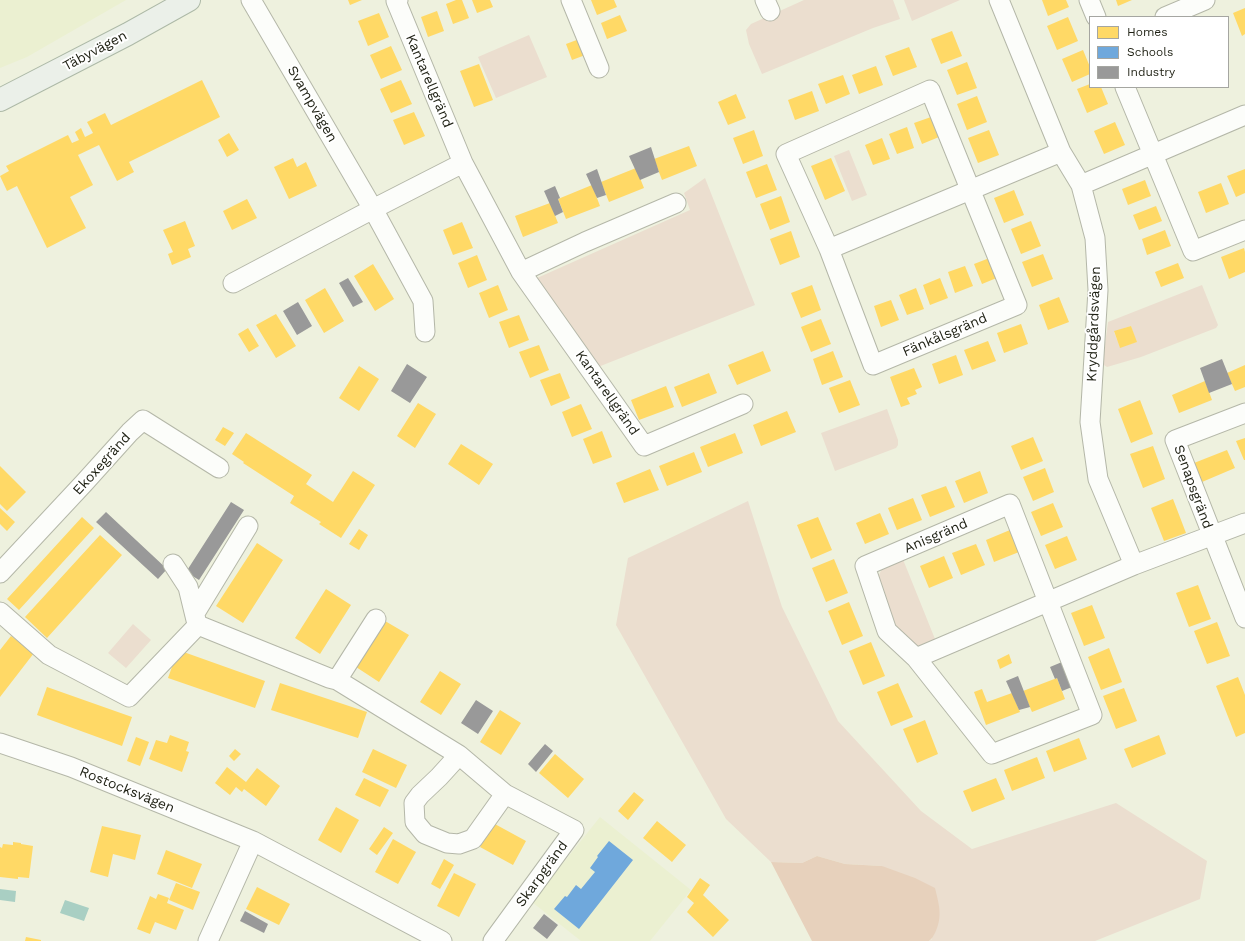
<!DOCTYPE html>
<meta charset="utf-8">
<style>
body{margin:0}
#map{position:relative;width:1245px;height:941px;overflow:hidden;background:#eef1de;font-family:"Work Sans",sans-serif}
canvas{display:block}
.legend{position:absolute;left:1089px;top:16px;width:140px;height:72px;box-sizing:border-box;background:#fff;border:1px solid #a5a6a1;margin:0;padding:5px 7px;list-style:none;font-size:12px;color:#1e2013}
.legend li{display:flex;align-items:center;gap:8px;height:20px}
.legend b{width:20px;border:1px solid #a5a6a1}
</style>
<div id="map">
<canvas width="1245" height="941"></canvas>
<ul class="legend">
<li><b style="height:11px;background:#ffd966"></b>Homes</li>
<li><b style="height:11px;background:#6fa8dc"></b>Schools</li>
<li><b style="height:11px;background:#999"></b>Industry</li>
</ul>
</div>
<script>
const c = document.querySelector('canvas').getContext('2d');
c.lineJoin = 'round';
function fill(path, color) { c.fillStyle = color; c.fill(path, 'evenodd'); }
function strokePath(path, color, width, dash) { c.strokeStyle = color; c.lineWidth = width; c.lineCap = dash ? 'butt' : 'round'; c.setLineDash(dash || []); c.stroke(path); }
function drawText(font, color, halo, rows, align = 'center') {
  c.font = font + ' "Work Sans",sans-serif'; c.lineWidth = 4; c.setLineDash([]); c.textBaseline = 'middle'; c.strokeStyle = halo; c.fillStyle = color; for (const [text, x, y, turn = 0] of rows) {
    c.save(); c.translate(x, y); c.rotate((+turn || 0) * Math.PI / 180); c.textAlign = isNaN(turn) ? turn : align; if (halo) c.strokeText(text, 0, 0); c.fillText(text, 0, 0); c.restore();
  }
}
const built = new Path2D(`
 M 0,0 L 126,0 L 27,57 L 0,68 Z
 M 600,817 L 691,890 L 650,941 L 581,941 L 532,902 Z`);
const green = new Path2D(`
 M 804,0 L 893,0 L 900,19 L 873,28 L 762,74 L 749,44 L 746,30 L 751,24 Z
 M 904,0 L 960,0 L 912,21 Z
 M 529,35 L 547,77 L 496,98 L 478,57 Z
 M 849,150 L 867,195 L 852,201 L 834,156 Z
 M 705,178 L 755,305 L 598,367 L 528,282 L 690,210 L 684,193 Z
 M 1202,285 L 1218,325 L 1216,328 L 1141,357 L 1107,367 L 1104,365 L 1103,359 L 1108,322 ZM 1131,326 L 1136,342 L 1120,347 L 1114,332 Z
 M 887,409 L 898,440 L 898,445 L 896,448 L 835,471 L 821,433 Z
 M 748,501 L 782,607 L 838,721 L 921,811 L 972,849 L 1116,803 L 1207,861 L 1200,899 L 1095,941 L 929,941 L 932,939 L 882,866 L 845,864 L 817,856 L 802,863 L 771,862 L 726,819 L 616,625 L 628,558 Z
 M 902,557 L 937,644 L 921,651 L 894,624 L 877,580 L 882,568 Z
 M 133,624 L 151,640 L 126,668 L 108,653 Z`);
const forest = new Path2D(`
 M 817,856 L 845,864 L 882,866 L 915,878 L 935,888 C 939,905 943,916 935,933 C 933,936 932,939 929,941 L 812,941 L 771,862 L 802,863 Z`);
const water = new Path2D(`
 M 0,889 L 16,891 L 15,902 L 0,900 Z
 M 65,900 L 89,908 L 84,921 L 60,913 Z`);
const homes = new Path2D(`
 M 348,0 L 362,0 L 350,5 Z
 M 456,0 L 462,0 L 469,18 L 453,24 L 446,4 Z
 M 472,0 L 490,0 L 493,7 L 477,13 Z
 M 591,0 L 614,0 L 617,7 L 597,15 Z
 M 1042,0 L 1066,0 L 1069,7 L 1048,16 Z
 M 1116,0 L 1132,0 L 1118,6 Z
 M 1245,8 L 1245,34 L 1242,36 L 1233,13 Z
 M 437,11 L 444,31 L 428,37 L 421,17 Z
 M 379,13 L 389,37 L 368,46 L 358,21 Z
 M 620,15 L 627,31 L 607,39 L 601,23 Z
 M 1068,17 L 1078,41 L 1057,50 L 1047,26 Z
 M 952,31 L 962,56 L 941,64 L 931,39 Z
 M 582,38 L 588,54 L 572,60 L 566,44 Z
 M 391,46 L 402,70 L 381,79 L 370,55 Z
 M 909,47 L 917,67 L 893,76 L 885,56 Z
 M 1083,50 L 1090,67 L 1090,74 L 1072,82 L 1062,59 Z
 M 967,62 L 977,88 L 957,95 L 947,70 Z
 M 479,64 L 493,100 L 474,107 L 460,71 Z
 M 876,66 L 883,85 L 859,94 L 852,75 Z
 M 843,75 L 850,94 L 826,104 L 818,84 Z
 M 202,80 L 220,117 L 129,162 L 134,172 L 117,181 L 99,145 L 78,155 L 93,185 L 70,197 L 86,228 L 47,248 L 17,186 L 7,191 L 0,176 L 9,171 L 6,166 L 68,135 L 72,143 L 79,140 L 75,132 L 81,128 L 85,137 L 93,133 L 87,122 L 105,113 L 111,125 Z
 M 401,80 L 412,104 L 391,113 L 380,89 Z
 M 1090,84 L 1090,87 L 1101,87 L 1108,104 L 1087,113 L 1077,89 Z
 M 812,91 L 819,111 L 795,120 L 788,100 Z
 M 736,94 L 746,118 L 728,125 L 718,102 Z
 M 977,96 L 987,122 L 967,130 L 957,104 Z
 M 414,112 L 425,136 L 404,145 L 393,120 Z
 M 931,117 L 939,137 L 922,144 L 914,123 Z
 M 1115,122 L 1125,145 L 1104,154 L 1094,131 Z
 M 907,127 L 914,148 L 897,154 L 889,134 Z
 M 754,130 L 763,156 L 743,164 L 733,138 Z
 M 989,130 L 999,155 L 978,163 L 968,138 Z
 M 229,133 L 239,150 L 227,157 L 218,140 Z
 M 882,138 L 890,159 L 873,165 L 865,145 Z
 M 689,146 L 697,166 L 662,180 L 654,159 Z
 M 293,158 L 297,167 L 306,162 L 317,186 L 289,199 L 274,167 Z
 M 831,158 L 845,191 L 825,200 L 811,166 Z
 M 767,164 L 777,190 L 756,198 L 746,172 Z
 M 636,168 L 644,188 L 609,202 L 601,182 Z
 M 1245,169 L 1245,193 L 1236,197 L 1227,176 Z
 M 1145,180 L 1151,196 L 1128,205 L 1122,189 Z
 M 1221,183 L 1229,204 L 1206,213 L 1198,192 Z
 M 592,185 L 600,206 L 566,219 L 558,199 Z
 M 1014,190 L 1024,215 L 1004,223 L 994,198 Z
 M 781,196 L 790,222 L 770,230 L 760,204 Z
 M 247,199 L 257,218 L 232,230 L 223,211 Z
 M 550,203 L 558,223 L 523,237 L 515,216 Z
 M 1156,206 L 1162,221 L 1139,230 L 1133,215 Z
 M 185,221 L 195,246 L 188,249 L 191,257 L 172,265 L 168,254 L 173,252 L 163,230 Z
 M 1031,221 L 1041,246 L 1021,254 L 1011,229 Z
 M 462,222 L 473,248 L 453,255 L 443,230 Z
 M 1165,230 L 1171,246 L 1147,255 L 1142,239 Z
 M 791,231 L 800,257 L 780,265 L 770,239 Z
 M 1244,248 L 1245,252 L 1245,272 L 1229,279 L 1221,257 Z
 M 1043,254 L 1053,279 L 1032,287 L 1022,262 Z
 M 477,255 L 487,280 L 468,288 L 458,263 Z
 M 992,257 L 999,277 L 982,284 L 974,264 Z
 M 1178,263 L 1184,278 L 1161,287 L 1155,272 Z
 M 373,264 L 394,299 L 375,311 L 354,276 Z
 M 965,266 L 973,286 L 955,293 L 948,272 Z
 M 940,278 L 948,298 L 930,305 L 923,285 Z
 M 498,285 L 508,310 L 489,318 L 479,293 Z
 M 812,285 L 821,310 L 801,318 L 791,293 Z
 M 325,288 L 344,321 L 324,333 L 305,300 Z
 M 916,288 L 924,309 L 907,315 L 899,295 Z
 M 1059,297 L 1069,322 L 1048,330 L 1039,305 Z
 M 891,300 L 899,320 L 881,327 L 874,306 Z
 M 276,314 L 296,346 L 276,358 L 256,325 Z
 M 519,315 L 529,340 L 509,348 L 499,322 Z
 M 821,319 L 831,344 L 811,352 L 801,327 Z
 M 1021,324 L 1028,344 L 1004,353 L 997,333 Z
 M 1131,326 L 1137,342 L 1120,348 L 1114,331 Z
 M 248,328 L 259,346 L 249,352 L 238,334 Z
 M 988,341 L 996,361 L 972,370 L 964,350 Z
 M 539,345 L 549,370 L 530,378 L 519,352 Z
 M 763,351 L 771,371 L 737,385 L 728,365 Z
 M 833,351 L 843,377 L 822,385 L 813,359 Z
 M 956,355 L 963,375 L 939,384 L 932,364 Z
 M 1245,365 L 1245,387 L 1235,391 L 1227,373 Z
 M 359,366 L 379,379 L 359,411 L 339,398 Z
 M 914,368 L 922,387 L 915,390 L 917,394 L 907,398 L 910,404 L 901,407 L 890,377 Z
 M 560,373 L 570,398 L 551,406 L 540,380 Z
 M 709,373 L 717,393 L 682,407 L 674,387 Z
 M 850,380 L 860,405 L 839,413 L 829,388 Z
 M 1205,381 L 1212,400 L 1179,413 L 1172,395 Z
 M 666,386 L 674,407 L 639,420 L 631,400 Z
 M 1140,400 L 1153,434 L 1131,443 L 1118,409 Z
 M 418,403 L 436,414 L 415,448 L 397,436 Z
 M 581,404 L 592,429 L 572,437 L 562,412 Z
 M 787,411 L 796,432 L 761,446 L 753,425 Z
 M 223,427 L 234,433 L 225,446 L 215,440 Z
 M 602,431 L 612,457 L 593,464 L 583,439 Z
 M 246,433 L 312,475 L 306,484 L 333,502 L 353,471 L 375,485 L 341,538 L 319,524 L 321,522 L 290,503 L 294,496 L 243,463 L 244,462 L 232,454 Z
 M 735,433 L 743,453 L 708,467 L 700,447 Z
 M 1033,437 L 1043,461 L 1021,470 L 1011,446 Z
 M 1245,438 L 1245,460 L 1244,460 L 1236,441 Z
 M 461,444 L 493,464 L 479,485 L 448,464 Z
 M 1153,446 L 1165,479 L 1143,488 L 1130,454 Z
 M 1227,450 L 1235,468 L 1202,482 L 1194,463 Z
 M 694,452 L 702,472 L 667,486 L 659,466 Z
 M 0,466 L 26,492 L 7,511 L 0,504 Z
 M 1045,468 L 1054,492 L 1033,501 L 1023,477 Z
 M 650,469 L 659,490 L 624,503 L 616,483 Z
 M 980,471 L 988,493 L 964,503 L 955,481 Z
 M 946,486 L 955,507 L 930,517 L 921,495 Z
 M 913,498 L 922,520 L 897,530 L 888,508 Z
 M 1173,499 L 1186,533 L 1164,541 L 1151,508 Z
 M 1053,503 L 1063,527 L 1041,536 L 1031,512 Z
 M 0,508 L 15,522 L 7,531 L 0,524 Z
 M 880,513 L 889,534 L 865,544 L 856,523 Z
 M 82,517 L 94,528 L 19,610 L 7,599 Z
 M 818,517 L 832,550 L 811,559 L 797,525 Z
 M 359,529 L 368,535 L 359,550 L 349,544 Z
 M 1010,530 L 1019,552 L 994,562 L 986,540 Z
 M 100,535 L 122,555 L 47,638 L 25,617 Z
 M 1067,536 L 1077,560 L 1055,569 L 1045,545 Z
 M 257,543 L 283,560 L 243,623 L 216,606 Z
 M 976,544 L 985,565 L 961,575 L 952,553 Z
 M 944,556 L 953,578 L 929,588 L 920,566 Z
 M 834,559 L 848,593 L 826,602 L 812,568 Z
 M 1198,585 L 1211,619 L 1189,627 L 1176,593 Z
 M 326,589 L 351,605 L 320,654 L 295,638 Z
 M 849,602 L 863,636 L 842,645 L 828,611 Z
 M 1092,605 L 1105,638 L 1084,646 L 1071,613 Z
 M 385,621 L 409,635 L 379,682 L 356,667 Z
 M 1217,622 L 1230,656 L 1207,664 L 1194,631 Z
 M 11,636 L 34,653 L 0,697 L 0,650 Z
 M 871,642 L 885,676 L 863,685 L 849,651 Z
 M 1109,648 L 1122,682 L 1101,690 L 1088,657 Z
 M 178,650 L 265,681 L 255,708 L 168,678 Z
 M 1009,654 L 1012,663 L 1000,669 L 997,660 Z
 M 440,671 L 461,684 L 441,715 L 420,702 Z
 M 1238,677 L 1245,695 L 1245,733 L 1236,737 L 1216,686 Z
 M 1057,678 L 1065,699 L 1032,712 L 1023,691 Z
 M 280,683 L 367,712 L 358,738 L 271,710 Z
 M 898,683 L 913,717 L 891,726 L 877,692 Z
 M 47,687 L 132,717 L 122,746 L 37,715 Z
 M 1124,688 L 1137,721 L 1116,729 L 1103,696 Z
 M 982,689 L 987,702 L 1012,693 L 1020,712 L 986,725 L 974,692 Z
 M 500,710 L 521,723 L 501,755 L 480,742 Z
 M 925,720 L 938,754 L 917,763 L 903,729 Z
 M 170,735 L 189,742 L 186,751 L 189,752 L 182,772 L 149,759 L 156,740 L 167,743 Z
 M 1159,735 L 1166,754 L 1132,768 L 1124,749 Z
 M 136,737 L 149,742 L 140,766 L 127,761 Z
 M 1079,738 L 1087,759 L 1054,772 L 1046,751 Z
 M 235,749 L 241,754 L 234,761 L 229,756 Z
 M 373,749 L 407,765 L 396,788 L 362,772 Z
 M 555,754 L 584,779 L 568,798 L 539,773 Z
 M 1037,757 L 1045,778 L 1012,791 L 1004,770 Z
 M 227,767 L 246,782 L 257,768 L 280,786 L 266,806 L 244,789 L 242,792 L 236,787 L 230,795 L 215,783 Z
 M 364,778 L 389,790 L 380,807 L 355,795 Z
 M 996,778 L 1005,799 L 972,812 L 963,791 Z
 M 634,792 L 644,800 L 628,820 L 618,811 Z
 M 336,807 L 359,820 L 341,853 L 318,840 Z
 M 657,821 L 686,845 L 672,862 L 643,838 Z
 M 493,823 L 526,841 L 513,865 L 480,847 Z
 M 102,826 L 141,835 L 135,860 L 113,854 L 108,877 L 90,872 Z
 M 384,827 L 393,833 L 377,855 L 369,849 Z
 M 393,839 L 416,852 L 398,884 L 375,872 Z
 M 13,842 L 21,843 L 21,844 L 33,846 L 29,878 L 18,877 L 18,879 L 0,877 L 0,847 L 2,848 L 3,844 L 13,845 Z
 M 166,850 L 202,864 L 192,888 L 157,874 Z
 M 444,859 L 454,865 L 440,889 L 431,884 Z
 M 454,873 L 476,884 L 459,917 L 437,906 Z
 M 700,878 L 710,885 L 703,895 L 729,920 L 713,937 L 687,912 L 694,903 L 687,897 Z
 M 176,883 L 200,892 L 193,910 L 169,900 Z
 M 257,887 L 290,904 L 279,925 L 246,909 Z
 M 158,894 L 169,898 L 167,903 L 184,910 L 176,930 L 155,922 L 150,934 L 137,929 L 150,896 L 156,899 Z
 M 26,937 L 41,940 L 41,941 L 25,941 Z`);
const schools = new Path2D(`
 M 609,841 L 633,860 L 579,929 L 554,909 L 565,896 L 567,897 L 576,885 L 581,889 L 595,872 L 590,868 L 598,857 L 597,856 Z`);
const industry = new Path2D(`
 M 651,147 L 659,172 L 640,180 L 629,156 Z
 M 597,169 L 606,195 L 597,198 L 586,174 Z
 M 555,186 L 560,198 L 558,199 L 563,212 L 555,216 L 544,191 Z
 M 348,278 L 363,302 L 353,307 L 339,283 Z
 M 298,302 L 312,326 L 297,335 L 283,311 Z
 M 1222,359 L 1232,384 L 1209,393 L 1200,368 Z
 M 407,364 L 427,377 L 410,403 L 391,391 Z
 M 231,502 L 244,510 L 199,580 L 186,572 Z
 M 106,512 L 167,569 L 158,579 L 96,522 Z
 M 1062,662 L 1072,687 L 1062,691 L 1057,678 L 1055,679 L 1050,667 Z
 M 1018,676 L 1030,707 L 1019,710 L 1006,681 Z
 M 476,700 L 493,711 L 478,734 L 461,723 Z
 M 545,744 L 553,751 L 536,772 L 528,764 Z
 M 245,911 L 268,924 L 264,933 L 240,921 Z
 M 544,914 L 558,925 L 547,939 L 533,928 Z`);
const minor = new Path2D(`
 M 251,0 L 373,209 L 423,301 L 425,332
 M 398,0 L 396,1 L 463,163
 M 571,0 L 599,68
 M 765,0 L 770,11
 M 999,0 L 1061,152 L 1081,185 L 1095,238 L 1098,290 L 1090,422 L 1098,479 L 1134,565
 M 1089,0 L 1096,17
 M 1165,17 L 1205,0
 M 1125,87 L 1193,251 L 1245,230
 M 1081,185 L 1245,115
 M 829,249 L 786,154 L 930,90 L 1017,305 L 873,365 L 829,249 L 1061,152
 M 521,272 L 585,242 L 676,203
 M 233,283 L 373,209 L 463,163 L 521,272 L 644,446 L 743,404
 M 1245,413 L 1175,440 L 1245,618
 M 1010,504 L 1092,715 L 992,754 L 916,658 L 887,631 L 865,566 Z
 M 173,564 L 188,587 L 196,620
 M 0,573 L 84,483 L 130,432 L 143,420 L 219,468
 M 0,612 L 49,655 L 129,697 L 198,625 L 329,678 L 337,680 L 459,755
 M 195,613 L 248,526
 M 916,658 L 1134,565 L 1245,523
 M 337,680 L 376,619
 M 0,743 L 71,767 L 253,841 L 442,941
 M 208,941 L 253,841
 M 493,941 L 574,830 L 505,794 L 459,755 L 439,777 L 420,795 L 414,803 L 415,822 L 425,834 L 447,843 L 459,844 L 473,839 L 505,794`);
const major = new Path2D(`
 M 0,100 L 128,34 L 189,0`);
const streetNames = [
 ["Täbyvägen",95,51,-28],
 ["Kantarellgränd",429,81,67],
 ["Svampvägen",312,104,60],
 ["Kryddgårdsvägen",1094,324,-88],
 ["Fänkålsgränd",945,335,-23],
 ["Kantarellgränd",607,393,55],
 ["Ekoxegränd",102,464,-48],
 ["Senapsgränd",1193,487,70],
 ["Anisgränd",936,536,-23],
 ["Rostocksvägen",127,790,22],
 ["Skarpgränd",542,874,-54]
];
fill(built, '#ebf0d1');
fill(green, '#ebdecf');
fill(forest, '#e7d1bc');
fill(water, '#a9cfc3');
fill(homes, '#ffd966');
fill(schools, '#6fa8dc');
fill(industry, '#999');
strokePath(minor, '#b4b7a8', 21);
strokePath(major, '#adb9a7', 24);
strokePath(minor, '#fcfdfa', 19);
strokePath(major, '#ebf0e9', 22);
drawText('14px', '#1e2013', '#fff', streetNames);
</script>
